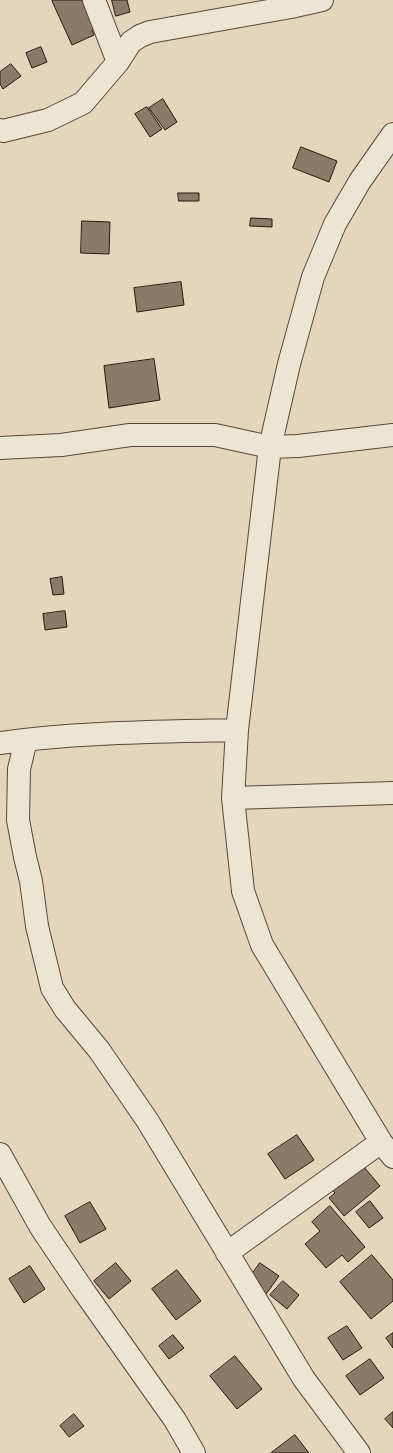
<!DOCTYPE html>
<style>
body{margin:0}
canvas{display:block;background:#e4d6bc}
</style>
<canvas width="393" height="1453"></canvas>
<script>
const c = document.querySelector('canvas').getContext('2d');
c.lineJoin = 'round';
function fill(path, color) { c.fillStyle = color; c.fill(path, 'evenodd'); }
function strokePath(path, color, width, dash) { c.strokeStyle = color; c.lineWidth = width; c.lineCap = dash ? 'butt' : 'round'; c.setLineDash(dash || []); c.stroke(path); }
const building = new Path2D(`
 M 54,0 L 89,0 L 101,25 L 92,30 L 94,35 L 72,45 L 52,1 Z
 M 112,0 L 127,0 L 130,12 L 116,16 Z
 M 41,47 L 47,62 L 32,68 L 26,53 Z
 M 11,64 L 21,76 L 3,89 L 0,84 L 0,72 Z
 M 163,99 L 177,122 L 165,130 L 149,108 Z
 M 147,107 L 162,129 L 150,137 L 135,114 Z
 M 301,147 L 337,161 L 329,182 L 293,168 Z
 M 178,193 L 199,193 L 199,201 L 179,201 Z
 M 251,218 L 272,219 L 272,227 L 250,226 Z
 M 82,221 L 110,222 L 109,254 L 81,253 Z
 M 181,282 L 184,305 L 137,312 L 134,288 Z
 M 154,359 L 160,400 L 109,408 L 104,366 Z
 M 62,577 L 64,594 L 53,595 L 50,579 Z
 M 65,611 L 67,627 L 45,630 L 43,614 Z
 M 297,1135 L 314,1160 L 285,1179 L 268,1154 Z
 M 353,1154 L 380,1186 L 344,1216 L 329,1198 L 335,1193 L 328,1185 Z
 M 370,1201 L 383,1218 L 369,1228 L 356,1212 Z
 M 90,1202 L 106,1229 L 80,1243 L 65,1216 Z
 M 330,1206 L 365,1247 L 348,1262 L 342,1255 L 326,1268 L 305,1244 L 320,1231 L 312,1222 Z
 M 372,1255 L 393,1280 L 393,1301 L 371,1319 L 340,1282 Z
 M 116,1263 L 131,1281 L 109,1299 L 94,1281 Z
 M 260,1263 L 279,1276 L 264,1297 L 245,1284 Z
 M 30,1266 L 45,1289 L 24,1303 L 9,1279 Z
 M 177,1270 L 201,1301 L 176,1320 L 152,1289 Z
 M 283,1281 L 299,1295 L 287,1309 L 270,1295 Z
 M 347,1326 L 362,1348 L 343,1360 L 328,1338 Z
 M 393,1333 L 393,1348 L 386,1338 Z
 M 173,1335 L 184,1348 L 169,1359 L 159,1346 Z
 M 235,1356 L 262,1389 L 237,1409 L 210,1376 Z
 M 370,1359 L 384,1378 L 360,1395 L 346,1376 Z
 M 393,1412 L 393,1428 L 385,1419 Z
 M 74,1414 L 84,1426 L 69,1437 L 60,1426 Z
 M 295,1435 L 309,1453 L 271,1453 Z`);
const minor = new Path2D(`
 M 94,0 L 118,62
 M 0,130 L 3,131 L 48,120 L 83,103 L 118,62 L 131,42 L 140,36 L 150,32 L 291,7 L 322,0
 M 393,134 L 360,181 L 335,224 L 313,277 L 289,364 L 270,447 L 237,730 L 233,798 L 243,891 L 262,945 L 381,1142 L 393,1157
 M 0,448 L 61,445 L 130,435 L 215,435 L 270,447 L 298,446 L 393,435
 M 26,740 L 19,769 L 18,820 L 25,857 L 31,881 L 37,926 L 52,988 L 65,1009 L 99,1050 L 147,1120 L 304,1379 L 359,1453
 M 0,743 C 78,732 158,732 237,730
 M 233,798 L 393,793
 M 0,1154 L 40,1226 L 83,1290 L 175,1420 L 194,1453
 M 227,1253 L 381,1142`);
fill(building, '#8b7a68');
strokePath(building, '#2b170e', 1);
strokePath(minor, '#59473a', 24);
strokePath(minor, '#ede4d3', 22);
</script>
